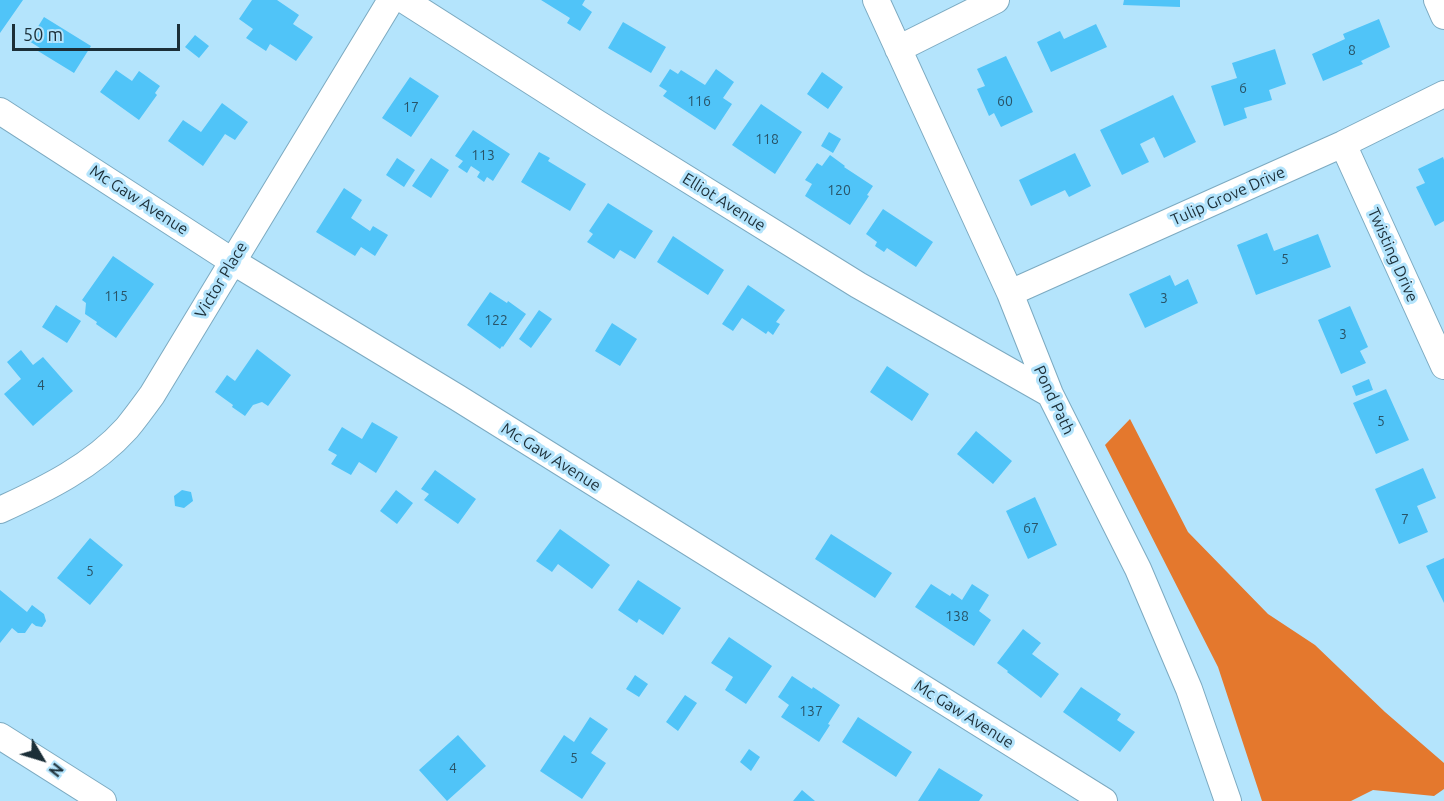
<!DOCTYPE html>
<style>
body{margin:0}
#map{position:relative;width:1444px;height:801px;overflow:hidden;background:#b4e4fc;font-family:Ubuntu,sans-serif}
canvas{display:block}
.north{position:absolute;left:12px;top:729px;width:60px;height:60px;-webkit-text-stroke:4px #b4e4fc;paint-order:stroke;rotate:128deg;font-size:16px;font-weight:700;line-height:24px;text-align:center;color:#1c2f38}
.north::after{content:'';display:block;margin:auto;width:21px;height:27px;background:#1c2f38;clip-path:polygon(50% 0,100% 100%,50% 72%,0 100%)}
.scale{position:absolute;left:12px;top:24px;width:168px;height:27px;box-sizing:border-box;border:3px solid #1c2f38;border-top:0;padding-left:8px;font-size:18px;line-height:21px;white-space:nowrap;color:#1c2f38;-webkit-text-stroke:4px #b4e4fc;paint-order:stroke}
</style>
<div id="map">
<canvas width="1444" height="801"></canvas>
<div class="north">N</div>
<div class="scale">50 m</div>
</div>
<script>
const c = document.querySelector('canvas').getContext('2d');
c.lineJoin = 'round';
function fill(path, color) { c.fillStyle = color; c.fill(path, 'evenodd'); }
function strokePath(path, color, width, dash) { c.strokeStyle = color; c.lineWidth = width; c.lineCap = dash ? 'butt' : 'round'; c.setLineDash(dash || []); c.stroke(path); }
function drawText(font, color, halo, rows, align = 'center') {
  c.font = font + ' Ubuntu,sans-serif'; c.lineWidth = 6; c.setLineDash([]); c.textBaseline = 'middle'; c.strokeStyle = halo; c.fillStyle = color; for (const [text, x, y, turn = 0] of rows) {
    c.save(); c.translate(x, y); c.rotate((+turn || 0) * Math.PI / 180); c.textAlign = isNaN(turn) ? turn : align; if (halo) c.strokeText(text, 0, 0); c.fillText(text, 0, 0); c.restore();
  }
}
const forest = new Path2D(`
 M 1130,419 L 1188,532 L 1268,614 L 1315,645 L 1385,712 L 1444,763 L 1444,789 L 1434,796 L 1373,790 L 1351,801 L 1262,801 L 1218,667 L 1105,445 Z`);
const building = new Path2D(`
 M 0,0 L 23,0 L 0,33 Z
 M 252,0 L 277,0 L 299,15 L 293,24 L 313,37 L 296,61 L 270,44 L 266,51 L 246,38 L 253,29 L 239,19 Z
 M 541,0 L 585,0 L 582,5 L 592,12 L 580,31 L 567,23 L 570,18 Z
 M 1124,0 L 1180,0 L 1180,7 L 1123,5 Z
 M 44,17 L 91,46 L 74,73 L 38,51 L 40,48 L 29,41 Z
 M 1379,19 L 1390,47 L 1361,61 L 1363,64 L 1323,81 L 1312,54 L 1345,39 L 1343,34 Z
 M 623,22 L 666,47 L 651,73 L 608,48 Z
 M 1096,24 L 1107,47 L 1051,72 L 1037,42 L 1060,31 L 1064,39 Z
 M 195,35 L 209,46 L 199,58 L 185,47 Z
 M 1275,49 L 1286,84 L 1269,90 L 1272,100 L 1244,108 L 1247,118 L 1224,126 L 1211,86 L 1237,78 L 1232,63 Z
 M 1006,56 L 1033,112 L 1001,127 L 994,113 L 989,116 L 977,89 L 985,86 L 977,69 Z
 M 670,69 L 678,74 L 681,70 L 705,85 L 716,69 L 734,82 L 723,98 L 732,104 L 715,130 L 663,96 L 667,91 L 659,86 Z
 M 116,70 L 132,81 L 139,71 L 160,86 L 155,93 L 157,95 L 139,120 L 100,92 Z
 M 822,72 L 843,87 L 828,109 L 807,94 Z
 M 410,77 L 439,96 L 411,137 L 382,118 Z
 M 1173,95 L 1196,142 L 1164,158 L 1154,137 L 1140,144 L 1149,162 L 1122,175 L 1100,130 Z
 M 222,103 L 248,122 L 235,140 L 225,134 L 203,166 L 168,141 L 183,120 L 201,132 Z
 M 761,104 L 802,132 L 775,174 L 732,145 Z
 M 473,130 L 510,154 L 493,181 L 487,177 L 484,182 L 477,177 L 480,172 L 471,166 L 467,173 L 458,167 L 463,161 L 455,156 Z
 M 829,132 L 841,139 L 833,153 L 821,146 Z
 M 539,152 L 550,158 L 548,161 L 586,184 L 570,211 L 521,182 Z
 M 1075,153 L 1091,186 L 1069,197 L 1065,190 L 1031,206 L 1019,180 Z
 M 830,155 L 845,166 L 844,167 L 873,186 L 867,195 L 869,196 L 850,225 L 805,196 L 812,184 L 805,180 L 817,163 L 822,166 Z
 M 1443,157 L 1444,160 L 1444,221 L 1435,226 L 1416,187 L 1425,183 L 1418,169 Z
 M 397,158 L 415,170 L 404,187 L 386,175 Z
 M 431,158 L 449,170 L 431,198 L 412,186 Z
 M 344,188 L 362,200 L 351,218 L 370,231 L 373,226 L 388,235 L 375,256 L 361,247 L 355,256 L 316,232 Z
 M 608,203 L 653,231 L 635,259 L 620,250 L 614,259 L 587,242 L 593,234 L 589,231 Z
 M 883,209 L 933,242 L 916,267 L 887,248 L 884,252 L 875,246 L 877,242 L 866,234 Z
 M 1267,233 L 1274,251 L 1318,234 L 1331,267 L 1256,295 L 1237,245 Z
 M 673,236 L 724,270 L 708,295 L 657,262 Z
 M 113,256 L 154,284 L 116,338 L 96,324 L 97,322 L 85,314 L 86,303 L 82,300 Z
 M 1170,275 L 1175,286 L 1188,279 L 1198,303 L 1145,328 L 1129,294 Z
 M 748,285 L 785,310 L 776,322 L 780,324 L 773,335 L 768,331 L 766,334 L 742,318 L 733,331 L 722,324 Z
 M 490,292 L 507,303 L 508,301 L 526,314 L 503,347 L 502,346 L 500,349 L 467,325 Z
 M 56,305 L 81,321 L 67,343 L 42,327 Z
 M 1350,306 L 1368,347 L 1360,351 L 1366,363 L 1341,374 L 1318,320 Z
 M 539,310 L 552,319 L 531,348 L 519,339 Z
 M 612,323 L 637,339 L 620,366 L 595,351 Z
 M 257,349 L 291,375 L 268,406 L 262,402 L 253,405 L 245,416 L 232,407 L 233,405 L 215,392 L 227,375 L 235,381 Z
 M 21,350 L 33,365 L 43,357 L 73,391 L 33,426 L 4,394 L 21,379 L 7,362 Z
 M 887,366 L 929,394 L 912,421 L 870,392 Z
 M 1369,379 L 1373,390 L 1356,396 L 1352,386 Z
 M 1386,389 L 1409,440 L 1376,454 L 1353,403 Z
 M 372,422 L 398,437 L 376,473 L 359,462 L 351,475 L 331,464 L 337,455 L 328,450 L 342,427 L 362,439 Z
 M 976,431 L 1012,461 L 993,484 L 957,454 Z
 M 1423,468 L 1436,498 L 1417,506 L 1428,532 L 1399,544 L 1375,489 Z
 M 435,470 L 476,499 L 458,524 L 424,500 L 429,494 L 421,489 Z
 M 182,490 L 191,492 L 193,501 L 184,508 L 175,506 L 174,496 Z
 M 396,490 L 413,503 L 397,524 L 380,511 Z
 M 1035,497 L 1057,545 L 1028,559 L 1006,511 Z
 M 560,529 L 610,565 L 592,589 L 558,564 L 552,572 L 536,561 Z
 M 831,534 L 892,573 L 875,598 L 815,559 Z
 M 90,538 L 123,565 L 90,605 L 57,578 Z
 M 1444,558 L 1444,603 L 1426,566 Z
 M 638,580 L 681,608 L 663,635 L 639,619 L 637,623 L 618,610 Z
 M 931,584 L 950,596 L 952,593 L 962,600 L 972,584 L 989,595 L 979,611 L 991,620 L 974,646 L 915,607 Z
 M 0,590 L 27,612 L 32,605 L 44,614 L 46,621 L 42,627 L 36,626 L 32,623 L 25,633 L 18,633 L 12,628 L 0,643 Z
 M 1023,629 L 1041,643 L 1032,654 L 1059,674 L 1041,698 L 1007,672 L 1008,671 L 997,663 Z
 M 729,637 L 772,666 L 746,704 L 725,690 L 733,677 L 711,663 Z
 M 635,675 L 648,684 L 639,697 L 626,689 Z
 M 792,676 L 812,689 L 813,687 L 840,705 L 828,724 L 830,725 L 819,742 L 781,717 L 789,705 L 778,697 Z
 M 1081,687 L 1121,714 L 1117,720 L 1135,732 L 1120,752 L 1063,712 Z
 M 685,695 L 697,703 L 678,731 L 666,722 Z
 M 590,717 L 608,729 L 591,753 L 606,763 L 582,799 L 540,771 L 564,735 L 574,742 Z
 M 858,717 L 912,752 L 896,777 L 842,742 Z
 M 458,735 L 486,766 L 447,801 L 419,770 Z
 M 749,749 L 760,757 L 751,771 L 740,762 Z
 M 939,768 L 983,795 L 979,801 L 918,801 Z
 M 802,790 L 815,801 L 793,801 Z`);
const minor = new Path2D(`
 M 404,0 L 597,123 L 858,285 L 1050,394
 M 876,0 L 1010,293 L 1050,394 L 1138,569 L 1189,689 L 1228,801
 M 1437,0 L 1444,16
 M 898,49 L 996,0
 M 0,111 L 232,261 L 458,398 L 1104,801
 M 1343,144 L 1444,366
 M 1010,293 L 1343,144 L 1444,94
 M 0,510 C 46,489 93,466 127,428 C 136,417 144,406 152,395 L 391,0
 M 0,736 L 103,801`);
const numberNames = [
 ["8",1352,50],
 ["6",1243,88],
 ["116",699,101],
 ["60",1005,101],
 ["17",411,107],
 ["118",767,139],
 ["113",483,155],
 ["120",839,190],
 ["5",1285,259],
 ["115",116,296],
 ["3",1164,298],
 ["122",496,320],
 ["3",1343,334],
 ["4",41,385],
 ["5",1381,421],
 ["7",1405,519],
 ["67",1031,528],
 ["5",90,571],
 ["138",957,616],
 ["137",811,711],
 ["5",574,758],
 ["4",453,768]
];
const streetNames = [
 ["Tulip Grove Drive",1228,196,-24],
 ["Mc Gaw Avenue",139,200,33],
 ["Elliot Avenue",724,202,32],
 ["Twisting Drive",1393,255,66],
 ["Victor Place",221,280,-59],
 ["Pond Path",1054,400,65],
 ["Mc Gaw Avenue",551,457,32],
 ["Mc Gaw Avenue",964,714,32]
];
fill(forest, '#e4782d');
fill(building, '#50c4f8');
strokePath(minor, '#7caac1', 28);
strokePath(minor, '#fff', 26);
drawText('14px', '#295468', null, numberNames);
drawText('16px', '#1c2f38', '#b4e4fc', streetNames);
</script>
